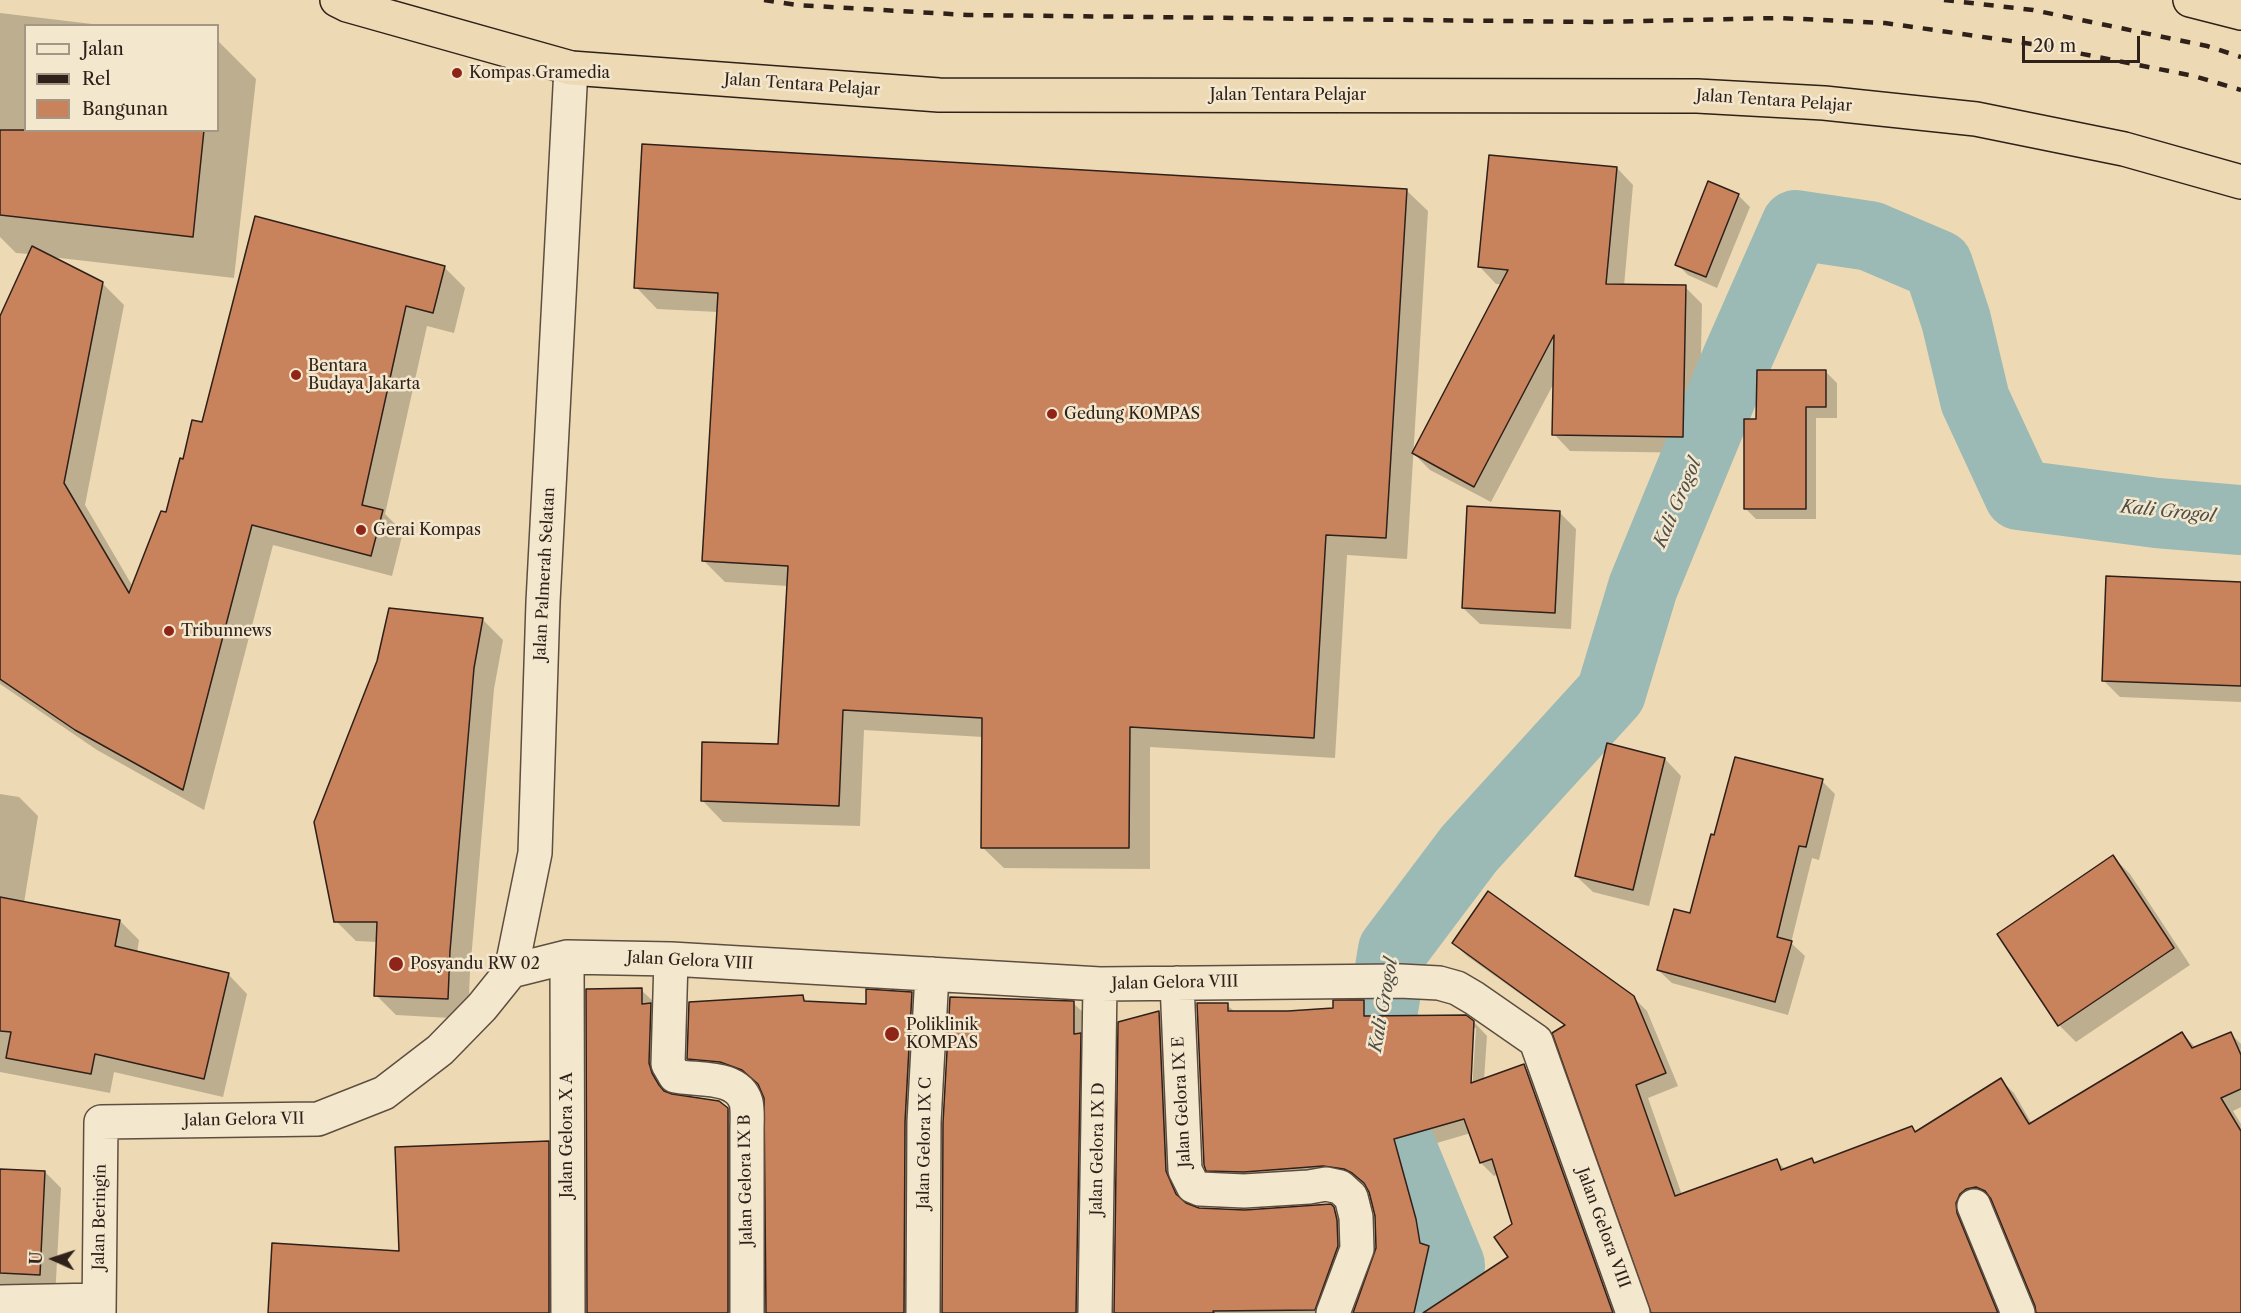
<!DOCTYPE html>
<style>
body{margin:0}
#map{position:relative;width:2241px;height:1313px;overflow:hidden;background:#eddab4;font-family:"Libre Caslon Text",serif}
canvas{display:block}
.legend{position:absolute;left:24px;top:24px;width:195px;height:108px;box-sizing:border-box;background:#f3e7ce;border:2px solid #a59786;margin:0;padding:8px 10px;list-style:none;font-size:18px;color:#2f201a}
.legend li{display:flex;align-items:center;gap:12px;height:30px}
.legend b{width:30px;border:2px solid #a59786}
.north{position:absolute;left:24px;top:1229px;width:60px;height:60px;-webkit-text-stroke:4px #f3e7ce;paint-order:stroke;rotate:273deg;font-size:16px;font-weight:700;line-height:24px;text-align:center;color:#2f201a}
.north::after{content:'';display:block;margin:auto;width:21px;height:27px;background:#2f201a;clip-path:polygon(50% 0,100% 100%,50% 72%,0 100%)}
.scale{position:absolute;left:2022px;top:36px;width:118px;height:27px;box-sizing:border-box;border:3px solid #2f201a;border-top:0;padding-left:8px;font-size:18px;line-height:21px;white-space:nowrap;color:#2f201a;-webkit-text-stroke:4px #f3e7ce;paint-order:stroke}
</style>
<div id="map">
<canvas width="2241" height="1313"></canvas>
<ul class="legend">
<li><b style="height:8px;background:#f3e7ce"></b>Jalan</li>
<li><b style="height:8px;background:#2f201a"></b>Rel</li>
<li><b style="height:16px;background:#c9835c"></b>Bangunan</li>
</ul>
<div class="north">U</div>
<div class="scale">20 m</div>
</div>
<script>
const c = document.querySelector('canvas').getContext('2d');
c.lineJoin = 'round';
function fill(path, color) { c.fillStyle = color; c.fill(path, 'evenodd'); }
function strokePath(path, color, width, dash) { c.strokeStyle = color; c.lineWidth = width; c.lineCap = dash ? 'butt' : 'round'; c.setLineDash(dash || []); c.stroke(path); }
function drawText(font, color, halo, rows, align = 'center') {
  c.font = font + ' "Libre Caslon Text",serif'; c.lineWidth = 5; c.setLineDash([]); c.textBaseline = 'middle'; c.strokeStyle = halo; c.fillStyle = color; for (const [text, x, y, turn = 0] of rows) {
    c.save(); c.translate(x, y); c.rotate((+turn || 0) * Math.PI / 180); c.textAlign = isNaN(turn) ? turn : align; if (halo) c.strokeText(text, 0, 0); c.fillText(text, 0, 0); c.restore();
  }
}
const shadow = new Path2D(`
 M 0,13 L 109,26 L 26,26 L 26,130 L 218,130 L 218,41 L 256,79 L 234,278 L 51,257 L 103,284 L 124,305 L 85,505 L 133,587 L 167,514 L 184,461 L 203,423 L 444,267 L 465,288 L 454,333 L 427,326 L 385,514 L 403,532 L 392,576 L 273,545 L 204,810 L 97,750 L 0,684 L 0,320 L 29,254 L 16,253 L 0,237 Z
 M 1617,168 L 1633,185 L 1624,286 L 1685,287 L 1702,304 L 1699,453 L 1570,451 L 1554,434 L 1555,381 L 1491,502 L 1430,470 L 1413,453 L 1503,284 L 1496,284 L 1480,267 Z
 M 1406,190 L 1428,211 L 1407,559 L 1347,555 L 1335,758 L 1150,747 L 1150,869 L 1004,868 L 982,847 L 983,737 L 864,730 L 860,826 L 723,822 L 702,800 L 779,746 L 788,586 L 725,582 L 704,561 L 718,312 L 657,309 L 636,287 Z
 M 1738,195 L 1750,207 L 1717,288 L 1688,275 L 1677,264 Z
 M 1825,371 L 1837,383 L 1837,418 L 1816,418 L 1816,519 L 1756,519 L 1745,508 L 1757,420 Z
 M 1559,512 L 1576,529 L 1571,629 L 1480,624 L 1463,608 Z
 M 2241,583 L 2241,702 L 2120,697 L 2103,680 Z
 M 482,619 L 503,640 L 494,689 L 470,972 L 468,1019 L 396,1015 L 376,995 L 378,942 L 356,941 L 336,921 Z
 M 1665,759 L 1681,776 L 1649,906 L 1593,892 L 1576,876 Z
 M 1822,781 L 1835,794 L 1819,860 L 1812,858 L 1791,943 L 1805,956 L 1788,1015 L 1672,983 L 1658,970 L 1691,915 Z
 M 0,794 L 19,797 L 38,816 L 24,903 L 120,921 L 139,940 L 137,953 L 228,974 L 247,994 L 223,1097 L 114,1072 L 110,1093 L 0,1072 Z
 M 2113,857 L 2130,874 L 2190,965 L 2076,1042 L 2059,1025 L 1999,934 Z
 M 1454,943 L 1633,997 L 1647,1011 L 1678,1086 L 1648,1098 L 1682,1195 L 1776,1160 L 1786,1170 L 1812,1160 L 1816,1164 L 1911,1128 L 1916,1133 L 2001,1080 L 2014,1093 L 2032,1124 L 2182,1033 L 2196,1048 L 2231,1034 L 2241,1044 L 2241,1107 L 2233,1111 L 2241,1124 L 2241,1313 L 2038,1313 L 2037,1305 L 1994,1201 L 1991,1200 L 1980,1201 L 2004,1313 L 1653,1313 L 1565,1026 L 1467,956 Z
 M 641,990 L 654,1002 L 664,1087 L 668,1094 L 727,1109 L 740,1122 L 740,1313 L 588,1313 Z
 M 912,994 L 924,1006 L 916,1313 L 767,1313 L 767,1101 L 757,1082 L 733,1074 L 701,1071 L 688,1058 L 803,997 L 809,1003 L 867,1006 Z
 M 1363,1002 L 1376,1015 L 1376,1018 L 1474,1022 L 1487,1036 L 1484,1080 L 1524,1066 L 1537,1079 L 1620,1313 L 1456,1313 L 1510,1257 L 1514,1224 L 1498,1174 L 1494,1176 L 1481,1163 L 1471,1133 L 1406,1152 L 1428,1233 L 1431,1250 L 1441,1260 L 1430,1313 L 1355,1313 L 1376,1255 L 1376,1216 L 1370,1191 L 1367,1185 L 1344,1178 L 1221,1183 L 1207,1170 L 1227,1005 L 1235,1012 L 1288,1013 L 1335,1009 ZM 1473,1028 L 1476,1028 L 1472,1091 L 1469,1090 Z
 M 1073,1003 L 1086,1015 L 1088,1313 L 943,1313 Z
 M 1159,1012 L 1171,1025 L 1178,1185 L 1187,1205 L 1198,1209 L 1243,1211 L 1333,1208 L 1346,1221 L 1330,1313 L 1115,1313 Z
 M 548,1142 L 561,1155 L 561,1313 L 270,1313 L 400,1252 Z
 M 0,1170 L 45,1172 L 61,1188 L 55,1298 L 0,1308 Z`);
const river = new Path2D(`
 M 1446,1313 L 1450,1265 L 1372,1076 L 1393,950 L 1469,849 L 1611,693 L 1643,587 L 1736,361 L 1796,225 L 1870,236 L 1938,265 L 1956,320 L 1975,400 L 2019,495 L 2157,513 L 2241,520`);
const building = new Path2D(`
 M 0,130 L 204,130 L 193,237 L 0,215 Z
 M 642,144 L 1407,189 L 1386,538 L 1326,535 L 1314,738 L 1130,727 L 1129,848 L 981,848 L 982,718 L 843,710 L 839,806 L 701,801 L 702,742 L 778,744 L 788,566 L 702,561 L 718,293 L 634,288 Z
 M 1489,155 L 1617,167 L 1606,284 L 1686,285 L 1683,437 L 1552,435 L 1554,335 L 1474,487 L 1412,453 L 1508,270 L 1478,267 Z
 M 1708,181 L 1739,194 L 1706,277 L 1675,265 Z
 M 255,216 L 445,266 L 433,313 L 406,306 L 362,505 L 383,510 L 371,556 L 252,525 L 183,790 L 75,730 L 0,679 L 0,316 L 32,246 L 103,282 L 64,483 L 129,593 L 161,511 L 166,512 L 180,458 L 183,459 L 192,420 L 202,422 Z
 M 1757,370 L 1826,370 L 1826,407 L 1806,407 L 1806,509 L 1744,509 L 1744,419 L 1756,419 Z
 M 1467,506 L 1560,511 L 1555,613 L 1462,608 Z
 M 2106,576 L 2241,582 L 2241,686 L 2102,681 Z
 M 389,608 L 483,618 L 474,668 L 450,951 L 448,999 L 374,996 L 377,922 L 334,922 L 314,822 L 377,661 Z
 M 1607,743 L 1665,758 L 1633,890 L 1575,876 Z
 M 1735,757 L 1823,779 L 1806,847 L 1799,846 L 1777,937 L 1792,941 L 1775,1002 L 1657,970 L 1674,909 L 1690,913 L 1711,834 L 1714,835 Z
 M 2113,855 L 2174,948 L 2058,1026 L 1997,934 Z
 M 1488,891 L 1634,996 L 1666,1073 L 1636,1085 L 1675,1196 L 1777,1159 L 1781,1170 L 1812,1158 L 1814,1163 L 1912,1126 L 1915,1132 L 2001,1078 L 2029,1124 L 2182,1032 L 2192,1048 L 2231,1032 L 2241,1055 L 2241,1089 L 2221,1098 L 2241,1131 L 2241,1313 L 2036,1313 L 2035,1306 L 1991,1199 L 1985,1191 L 1976,1187 L 1966,1189 L 1960,1194 L 1956,1203 L 1957,1213 L 1998,1313 L 1651,1313 L 1552,1033 L 1565,1025 L 1452,943 Z
 M 0,897 L 120,920 L 115,946 L 229,973 L 204,1079 L 95,1054 L 91,1074 L 6,1058 L 11,1032 L 0,1031 Z
 M 642,988 L 642,1004 L 651,1003 L 649,1063 L 652,1073 L 659,1085 L 664,1091 L 672,1094 L 719,1101 L 728,1108 L 728,1313 L 587,1313 L 586,989 Z
 M 866,989 L 912,992 L 905,1122 L 904,1313 L 766,1313 L 764,1098 L 758,1084 L 742,1070 L 720,1062 L 687,1059 L 689,1002 L 803,995 L 804,1001 L 866,1004 Z
 M 950,997 L 1074,1001 L 1074,1034 L 1081,1033 L 1076,1313 L 942,1313 L 943,1123 Z
 M 1333,1000 L 1364,1000 L 1364,1016 L 1466,1015 L 1474,1021 L 1471,1083 L 1524,1064 L 1613,1313 L 1423,1313 L 1508,1257 L 1494,1237 L 1512,1224 L 1492,1159 L 1480,1163 L 1464,1119 L 1394,1139 L 1416,1219 L 1420,1243 L 1429,1246 L 1414,1313 L 1353,1313 L 1376,1248 L 1375,1216 L 1369,1192 L 1364,1183 L 1352,1173 L 1344,1169 L 1323,1166 L 1244,1172 L 1206,1171 L 1204,1165 L 1197,1003 L 1228,1003 L 1228,1011 L 1288,1011 L 1333,1008 Z
 M 1159,1011 L 1166,1171 L 1176,1194 L 1186,1203 L 1199,1208 L 1245,1210 L 1331,1204 L 1334,1207 L 1337,1220 L 1338,1246 L 1315,1310 L 1213,1311 L 1214,1313 L 1114,1313 L 1118,1022 Z
 M 549,1141 L 549,1313 L 268,1313 L 272,1243 L 399,1251 L 395,1147 Z
 M 0,1169 L 45,1171 L 40,1275 L 0,1273 Z`);
const minor = new Path2D(`
 M 567,957 L 568,1313
 M 671,959 L 668,1064 L 675,1076 C 697,1081 737,1074 746,1102 C 748,1110 747,1122 747,1130 L 747,1313
 M 511,971 L 567,957 L 671,959 L 1100,984 L 1400,981 L 1439,983 L 1457,988 L 1474,998 L 1536,1041 L 1633,1313
 M 1177,983 L 1185,1170 L 1193,1186 L 1200,1189 L 1244,1191 L 1309,1187 L 1326,1184 L 1340,1187 L 1351,1197 L 1356,1217 L 1357,1249 L 1333,1313
 M 1974,1206 L 2018,1313
 M 0,1302 L 99,1300
 M 99,1313 L 101,1122 L 318,1119 L 384,1093 L 440,1050 L 482,1007 L 511,971 L 535,853 L 543,602 L 571,68
 M 923,1313 L 924,1122 L 932,974
 M 1095,1313 L 1100,984`);
const highway = new Path2D(`
 M 337,0 L 347,5 L 571,68 L 939,95 L 1697,96 L 1824,103 L 1976,119 L 2124,149 L 2241,182
 M 2190,0 L 2241,13`);
const rail = new Path2D(`
 M 764,0 L 797,5 L 968,15 L 1595,22 L 1780,18 L 1885,23 L 2032,44 L 2194,76 L 2241,90
 M 1944,0 L 2033,10 L 2207,46 L 2241,57`);
const markers = [
 [457,73,6,"#8f2418"],
 [296,375,6,"#8f2418"],
 [1052,414,6,"#8f2418"],
 [361,530,6,"#8f2418"],
 [169,631,6,"#8f2418"],
 [396,964,8,"#8f2418"],
 [892,1034,8,"#8f2418"]
];
const poiNames = [
 ["Kompas Gramedia",469,73],
 ["Bentara",308,366],
 ["Budaya Jakarta",308,384],
 ["Gedung KOMPAS",1064,414],
 ["Gerai Kompas",373,530],
 ["Tribunnews",181,631],
 ["Posyandu RW 02",410,964],
 ["Poliklinik",906,1025],
 ["KOMPAS",906,1043]
];
const streetNames = [
 ["Jalan Tentara Pelajar",802,85,4],
 ["Jalan Tentara Pelajar",1288,95],
 ["Jalan Tentara Pelajar",1774,101,4],
 ["Jalan Palmerah Selatan",545,574,-87],
 ["Jalan Gelora VIII",690,961,3],
 ["Jalan Gelora VIII",1175,983,-1],
 ["Jalan Gelora IX E",1182,1102,-93],
 ["Jalan Gelora VII",244,1120,-1],
 ["Jalan Gelora X A",567,1135,-90],
 ["Jalan Gelora IX C",925,1143,-89],
 ["Jalan Gelora IX D",1098,1149,-89],
 ["Jalan Gelora IX B",746,1180,-91],
 ["Jalan Beringin",100,1217,-89],
 ["Jalan Gelora VIII",1603,1228,70]
];
const waterNames = [
 ["Kali Grogol",1678,503,-67],
 ["Kali Grogol",2168,512,6],
 ["Kali Grogol",1384,1005,-80]
];
fill(shadow, '#0003');
strokePath(river, '#9bb9b5', 70);
fill(building, '#c9835c');
strokePath(building, '#2f201a', 1.5);
strokePath(minor, '#5e4e40', 36);
strokePath(highway, '#2f201a', 36);
strokePath(minor, '#f3e7ce', 33);
strokePath(highway, '#eddab4', 33);
strokePath(rail, '#2f201a', 4.5, [10, 10]);
for (const [x, y, r, color] of markers) { const dot = new Path2D(); dot.arc(x, y, r, 0, 2 * Math.PI); c.fillStyle = color; c.fill(dot); strokePath(dot, '#f3e7ce', 2); }
drawText('16px', '#2f201a', '#f3e7ce', poiNames, 'left');
drawText('16px', '#2f201a', '#f3e7ce', streetNames);
drawText('italic 18px', '#4f4e48', '#f3e7ce', waterNames);
</script>
